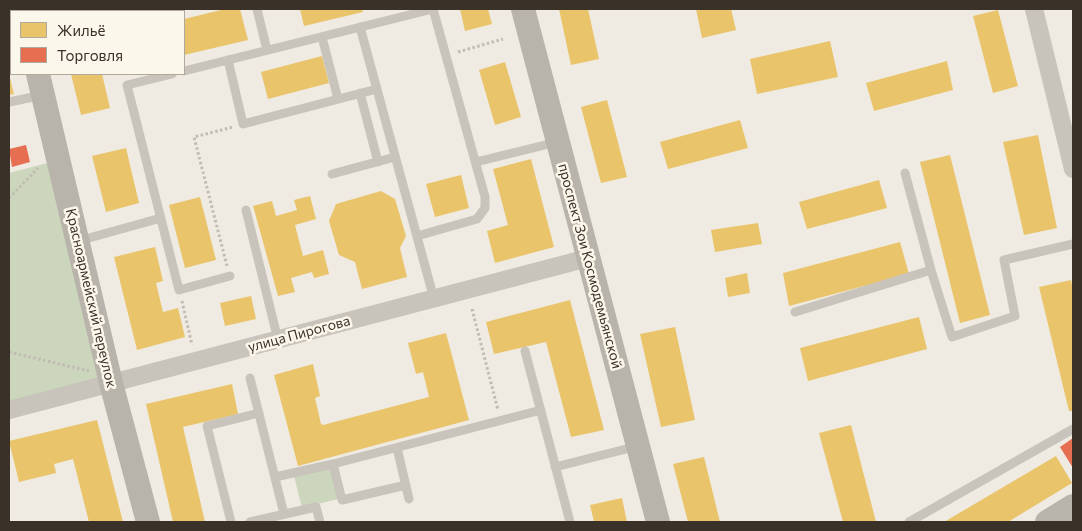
<!DOCTYPE html>
<meta charset="utf-8">
<style>
body{margin:0}
#map{position:relative;width:1082px;height:531px;overflow:hidden;background:#efebe2;font-family:Commissioner,sans-serif}
canvas{display:block}
.frame{position:absolute;inset:0;border:10px solid #3a3129;pointer-events:none}
.legend{position:absolute;left:10px;top:10px;width:175px;height:65px;box-sizing:border-box;background:#fbf7ea;border:1px solid #aea89d;margin:0;padding:6px 9px;list-style:none;font-size:15px;color:#3a3129}
.legend li{display:flex;align-items:center;gap:10px;height:25px}
.legend b{width:25px;border:1px solid #aea89d}
</style>
<div id="map">
<canvas width="1082" height="531"></canvas>
<div class="frame"></div>
<ul class="legend">
<li><b style="height:14px;background:#e9c46a"></b>Жильё</li>
<li><b style="height:14px;background:#e76f51"></b>Торговля</li>
</ul>
</div>
<script>
const c = document.querySelector('canvas').getContext('2d');
c.lineJoin = 'round';
function fill(path, color) { c.fillStyle = color; c.fill(path, 'evenodd'); }
function strokePath(path, color, width, dash) { c.strokeStyle = color; c.lineWidth = width; c.lineCap = dash ? 'butt' : 'round'; c.setLineDash(dash || []); c.stroke(path); }
function drawText(font, color, halo, rows, align = 'center') {
  c.font = font + ' Commissioner,sans-serif'; c.lineWidth = 5; c.setLineDash([]); c.textBaseline = 'middle'; c.strokeStyle = halo; c.fillStyle = color; for (const [text, x, y, turn = 0] of rows) {
    c.save(); c.translate(x, y); c.rotate((+turn || 0) * Math.PI / 180); c.textAlign = isNaN(turn) ? turn : align; if (halo) c.strokeText(text, 0, 0); c.fillText(text, 0, 0); c.restore();
  }
}
const green = new Path2D(`
 M 55,161 L 110,383 L 9,409 L 9,173 Z
 M 331,468 L 338,499 L 302,508 L 294,476 Z`);
const homes = new Path2D(`
 M 225,9 L 240,9 L 248,40 L 184,55 L 184,19 Z
 M 300,9 L 362,9 L 363,12 L 304,26 Z
 M 460,9 L 488,9 L 492,24 L 465,31 Z
 M 559,9 L 588,9 L 599,59 L 571,65 Z
 M 696,9 L 731,9 L 736,30 L 702,38 Z
 M 998,10 L 1018,86 L 993,93 L 973,16 Z
 M 830,41 L 838,77 L 757,94 L 750,59 Z
 M 322,56 L 329,83 L 268,99 L 261,72 Z
 M 947,61 L 953,90 L 874,111 L 866,83 Z
 M 505,62 L 521,117 L 495,125 L 479,70 Z
 M 9,74 L 14,94 L 9,95 Z
 M 71,74 L 102,74 L 110,108 L 81,115 Z
 M 607,100 L 627,177 L 601,183 L 581,107 Z
 M 740,120 L 748,148 L 668,169 L 660,142 Z
 M 1038,135 L 1057,228 L 1024,235 L 1003,142 Z
 M 126,148 L 139,203 L 106,212 L 92,156 Z
 M 950,155 L 990,315 L 960,323 L 920,162 Z
 M 531,159 L 554,247 L 495,263 L 487,231 L 508,225 L 493,169 Z
 M 461,175 L 469,208 L 435,217 L 426,184 Z
 M 879,180 L 887,208 L 807,229 L 799,202 Z
 M 381,191 L 395,199 L 406,236 L 400,248 L 407,277 L 362,289 L 355,262 L 339,255 L 329,221 L 336,204 Z
 M 310,196 L 316,219 L 295,225 L 303,256 L 323,250 L 329,274 L 314,278 L 312,272 L 291,278 L 295,292 L 278,296 L 253,206 L 272,201 L 276,216 L 297,210 L 294,200 Z
 M 200,197 L 216,260 L 185,268 L 169,205 Z
 M 758,223 L 762,244 L 715,252 L 711,230 Z
 M 900,242 L 909,274 L 789,306 L 783,273 Z
 M 155,247 L 163,281 L 156,283 L 163,312 L 178,308 L 185,337 L 137,350 L 114,257 Z
 M 747,273 L 750,293 L 728,297 L 725,278 Z
 M 1071,280 L 1073,290 L 1073,411 L 1069,411 L 1039,287 Z
 M 251,296 L 256,319 L 225,326 L 220,303 Z
 M 570,300 L 604,430 L 571,437 L 546,342 L 494,354 L 486,322 Z
 M 919,317 L 927,349 L 808,381 L 800,348 Z
 M 675,327 L 695,420 L 661,427 L 640,334 Z
 M 446,333 L 469,420 L 298,466 L 274,375 L 313,364 L 320,396 L 315,398 L 321,424 L 323,425 L 429,397 L 423,372 L 416,374 L 408,343 Z
 M 232,384 L 238,414 L 183,427 L 205,522 L 173,522 L 146,404 Z
 M 97,420 L 123,522 L 89,522 L 73,459 L 54,464 L 56,473 L 19,482 L 9,441 Z
 M 851,425 L 876,522 L 843,522 L 819,433 Z
 M 1056,456 L 1072,483 L 1008,522 L 944,522 Z
 M 704,457 L 720,522 L 688,522 L 673,464 Z
 M 622,498 L 627,522 L 594,522 L 590,505 Z`);
const shops = new Path2D(`
 M 26,145 L 30,162 L 12,167 L 9,149 Z
 M 1073,438 L 1073,468 L 1060,447 Z`);
const path = new Path2D(`
 M 458,52 L 503,39
 M 9,198 L 38,168
 M 227,266 L 194,137 L 233,127
 M 182,301 L 192,345
 M 472,309 L 498,410
 M 9,352 L 89,371`);
const lane = new Path2D(`
 M 257,9 L 267,50
 M 360,27 L 434,299
 M 322,37 L 338,99
 M 228,60 L 243,124 L 377,89
 M 184,71 L 433,9 L 485,197 L 485,208 L 477,219 L 417,236
 M 172,74 L 127,85 L 179,290 L 230,276
 M 360,93 L 378,162
 M 9,102 L 43,95
 M 476,162 L 557,142
 M 905,173 L 931,270 L 952,337 L 1015,316 L 1004,260 L 1073,244
 M 332,174 L 395,157
 M 246,210 L 278,340
 M 78,241 L 161,218
 M 795,312 L 931,270
 M 525,351 L 570,522
 M 250,378 L 284,514
 M 397,448 L 409,499
 M 333,464 L 342,500 L 406,485
 M 555,467 L 638,446
 M 275,477 L 333,464 L 541,410
 M 231,522 L 207,426 L 259,413
 M 250,522 L 316,507 L 320,522
 M 909,522 L 1073,429`);
const street = new Path2D(`
 M 22,9 L 22,11
 M 1034,9 L 1073,169
 M 9,410 L 588,258`);
const secondary = new Path2D(`
 M 523,9 L 658,522
 M 100,11 L 110,9
 M 9,35 L 11,34
 M 38,74 L 111,383 L 148,522
 M 1047,522 L 1073,506`);
const streetNames = [
 ["проспект Зои Космодемьянской",590,266,75],
 ["Красноармейский переулок",91,298,77],
 ["улица Пирогова",299,334,-15]
];
fill(green, '#ccd6bc');
fill(homes, '#e9c46a');
fill(shops, '#e76f51');
strokePath(path, '#c1bcb3', 3, [2.5, 2.5]);
strokePath(lane, '#c8c3bb', 9);
strokePath(street, '#c8c3bb', 18);
strokePath(secondary, '#b9b4ab', 24);
drawText('14px', '#3a3129', '#fbf7ea', streetNames);
</script>
